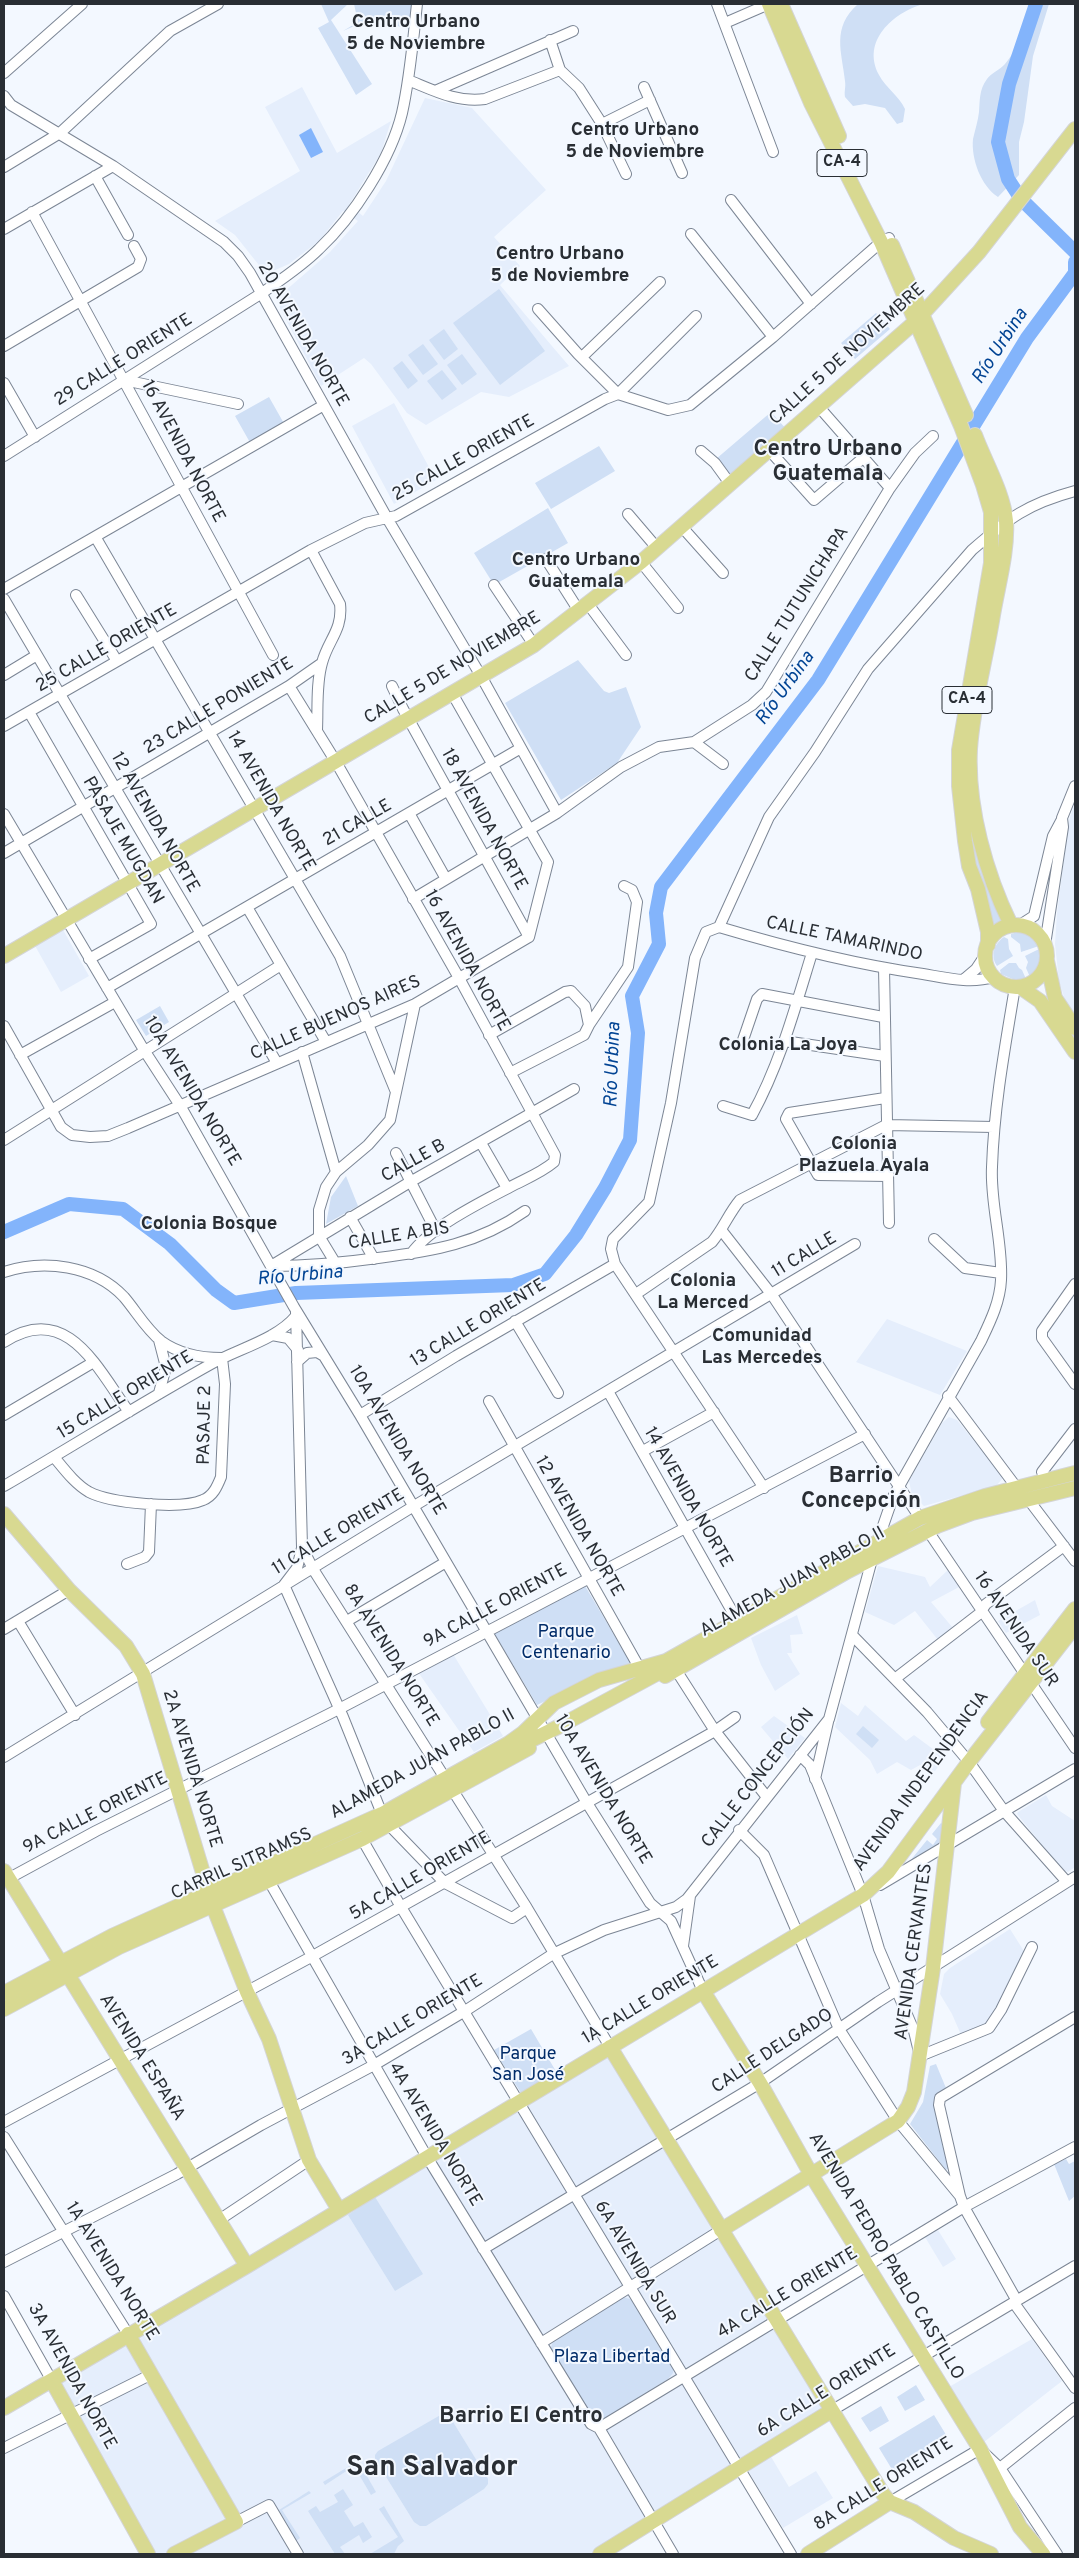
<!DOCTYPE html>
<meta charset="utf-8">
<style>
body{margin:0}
#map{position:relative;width:1079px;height:2558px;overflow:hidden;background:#f3f8ff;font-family:Overpass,sans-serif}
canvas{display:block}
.frame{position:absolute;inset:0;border:5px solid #292e34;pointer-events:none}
</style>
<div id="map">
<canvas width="1079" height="2558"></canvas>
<div class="frame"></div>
</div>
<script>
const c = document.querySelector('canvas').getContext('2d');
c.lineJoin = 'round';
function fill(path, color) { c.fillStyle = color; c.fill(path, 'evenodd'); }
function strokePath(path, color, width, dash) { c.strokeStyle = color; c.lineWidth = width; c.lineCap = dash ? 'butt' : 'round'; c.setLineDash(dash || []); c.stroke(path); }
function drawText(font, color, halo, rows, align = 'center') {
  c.font = font + ' Overpass,sans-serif'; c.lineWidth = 4; c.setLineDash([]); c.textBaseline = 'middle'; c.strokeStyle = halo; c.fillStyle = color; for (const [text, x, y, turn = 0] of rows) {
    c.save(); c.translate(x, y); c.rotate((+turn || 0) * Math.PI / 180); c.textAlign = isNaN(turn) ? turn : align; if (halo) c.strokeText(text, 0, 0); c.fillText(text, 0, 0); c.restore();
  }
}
const built = new Path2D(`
 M 302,87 L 337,153 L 391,121 L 381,153 L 349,205 L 363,216 L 386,181 L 425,98 L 472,108 L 546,190 L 494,237 L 520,266 L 500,285 L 569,366 L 509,397 L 481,392 L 426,425 L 407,413 L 371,364 L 364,358 L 321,386 L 280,308 L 278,297 L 330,252 L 358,221 L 343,211 L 319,241 L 289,264 L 266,274 L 235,235 L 215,221 L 300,171 L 265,107 Z
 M 394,403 L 436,480 L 394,504 L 352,426 Z
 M 1075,803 L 1075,1015 L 1065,1000 L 1059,981 L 1055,944 L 1057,913 L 1069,820 Z
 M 62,928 L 89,976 L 61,992 L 34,944 Z
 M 887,1319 L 967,1351 L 940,1395 L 856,1362 Z
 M 949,1417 L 957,1420 L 1001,1474 L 1002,1479 L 996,1486 L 924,1506 L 912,1495 L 909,1481 L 942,1423 Z
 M 878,1566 L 925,1577 L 930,1587 L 949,1569 L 961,1586 L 931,1602 L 953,1628 L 938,1640 L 915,1611 L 894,1625 L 865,1612 Z
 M 1035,1600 L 1040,1615 L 1006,1633 L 998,1621 Z
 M 797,1615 L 803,1634 L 790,1635 L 792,1653 L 787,1653 L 800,1674 L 775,1691 L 761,1665 L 751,1638 Z
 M 453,1654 L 503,1736 L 474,1752 L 418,1672 Z
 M 841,1703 L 858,1716 L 865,1705 L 906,1741 L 914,1735 L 945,1758 L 935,1771 L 920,1765 L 911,1770 L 897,1762 L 877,1774 L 870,1760 L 835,1727 Z
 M 774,1716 L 805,1738 L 788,1759 L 761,1727 Z
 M 1046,1795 L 1052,1806 L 1075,1821 L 1075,1867 L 1068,1872 L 1062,1870 L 1017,1814 L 1018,1812 Z
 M 1010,1929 L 1027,1956 L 994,2020 L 962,2037 L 952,2014 L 940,1994 L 944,1974 L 950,1968 Z
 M 610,2047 L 831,2411 L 596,2554 L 150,2554 L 52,2381 Z
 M 938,2230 L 956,2259 L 943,2267 L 925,2237 Z
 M 1032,2339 L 1062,2381 L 984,2442 L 949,2387 Z
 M 770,2455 L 789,2487 L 816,2471 L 833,2498 L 783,2528 L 747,2469 Z`);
const green = new Path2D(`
 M 321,4 L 348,4 L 331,20 L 372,84 L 356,95 L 318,28 L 329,22 Z
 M 354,4 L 413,5 L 409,29 L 370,19 L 343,31 L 358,22 Z
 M 858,4 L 923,4 C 893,13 861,41 879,75 C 886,88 899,96 905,109 L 903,122 L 897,124 L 885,108 L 865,104 L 853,106 L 845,97 C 844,91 846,87 845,81 C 842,52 831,28 858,4 Z
 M 1027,4 L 1049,4 L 1033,56 L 1024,122 L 1019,142 L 1019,175 L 998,197 C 981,186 971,159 973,139 C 975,130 978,121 979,112 C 980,100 979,90 987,79 C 991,73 1000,70 1005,64 C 1017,50 1027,26 1030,8 Z
 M 499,289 L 545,351 L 500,385 L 453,323 Z
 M 876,313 L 890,329 L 855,359 L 841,343 Z
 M 444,329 L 458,349 L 444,360 L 429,340 Z
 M 423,344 L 438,364 L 423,375 L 408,355 Z
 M 462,354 L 477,374 L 462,385 L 447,365 Z
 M 402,361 L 418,381 L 408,389 L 393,368 Z
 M 442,370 L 457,389 L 442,400 L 427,381 Z
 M 269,397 L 286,427 L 252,446 L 235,416 Z
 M 771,412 L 787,430 L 731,480 L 716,459 Z
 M 599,446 L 615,471 L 551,509 L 535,483 Z
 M 548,508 L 568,543 L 494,585 L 474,553 Z
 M 1000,536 L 1001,551 L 997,576 L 968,732 C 965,797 976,861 1004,920 L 994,926 L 990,921 L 969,847 L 963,788 L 965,730 L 993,576 L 994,540 Z
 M 578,660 L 604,691 L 609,693 L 626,687 L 641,727 L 617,763 L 561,800 L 505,703 Z
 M 1018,932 L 1032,936 L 1039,946 L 1021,952 L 1020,944 L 1011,937 L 1011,934 Z
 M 1004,937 L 1008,939 L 1009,949 L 1013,956 L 997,966 C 990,956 994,944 1004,937 Z
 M 1039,949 L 1042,956 L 1041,966 L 1030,977 L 1026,968 L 1028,962 L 1025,956 Z
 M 1009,963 L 1016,963 L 1019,968 L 1022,970 L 1026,979 L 1015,980 L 1001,974 L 1000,970 Z
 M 160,1006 L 169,1022 L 146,1036 L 136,1020 Z
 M 346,1176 L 358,1206 L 326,1224 L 331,1197 Z
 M 584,1584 L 630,1662 L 629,1665 L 606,1672 L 537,1705 L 494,1633 Z
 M 863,1726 L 879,1740 L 872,1748 L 856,1734 Z
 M 941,1823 L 943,1825 L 941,1842 L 910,1861 L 927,1840 L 933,1845 L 937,1839 L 932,1834 Z
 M 531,2029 L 557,2073 L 521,2093 L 494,2050 Z
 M 936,2064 L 946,2088 L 938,2094 L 945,2143 L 942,2144 L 949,2168 L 946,2170 L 910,2124 L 923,2102 L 930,2066 Z
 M 1066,2159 L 1069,2164 L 1075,2161 L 1075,2196 L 1069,2201 L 1054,2164 Z
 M 375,2197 L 423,2274 L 395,2291 L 348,2215 Z
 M 623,2297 L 633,2300 L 674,2365 L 673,2373 L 668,2379 L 606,2418 L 591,2417 L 550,2351 L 553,2341 Z
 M 916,2385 L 925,2400 L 905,2411 L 897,2397 Z
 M 881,2406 L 889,2421 L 870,2432 L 861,2418 Z
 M 444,2413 L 450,2417 L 488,2479 L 488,2484 L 484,2489 L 426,2526 L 420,2526 L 414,2522 L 375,2459 L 375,2455 L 378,2451 Z
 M 934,2415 L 948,2438 L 893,2471 L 879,2448 Z
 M 356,2462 L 360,2464 L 376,2492 L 371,2495 L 354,2466 L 325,2485 L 323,2482 Z
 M 343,2489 L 353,2505 L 344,2511 L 354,2527 L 363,2522 L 372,2537 L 363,2543 L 359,2535 L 340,2547 L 345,2554 L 335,2554 L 308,2511 L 316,2506 L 320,2512 L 338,2502 L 334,2495 Z
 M 309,2491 L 311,2493 L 282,2510 L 300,2538 L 296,2541 L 279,2510 Z
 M 384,2506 L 404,2541 L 398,2546 L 394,2554 L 370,2554 L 398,2537 L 379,2509 Z`);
const water = new Path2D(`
 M 311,128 L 323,152 L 311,158 L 299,135 Z`);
const river = new Path2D(`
 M 1036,4 L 1009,84 L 998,142 L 1008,179 L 1021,199 L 1075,252
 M 4,1232 L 69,1204 L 123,1209 L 170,1244 L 216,1290 L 234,1303 L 296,1293 L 513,1285 L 545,1274 L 576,1235 L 605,1188 L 630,1140 L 638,1033 L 632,996 L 659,944 L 656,913 L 661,887 L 818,680 L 1027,338 L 1075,273 L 1075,262`);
const minor = new Path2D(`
 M 717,4 L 773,152
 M 725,23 L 769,4
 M 550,40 L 560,70
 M 4,73 L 82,4
 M 408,80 C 433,90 457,103 485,99 L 560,70 L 579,88 L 602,124 L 626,174
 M 644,87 L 682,173
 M 435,91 L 573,31
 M 4,96 L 11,105 L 113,166 L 224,242 L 238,256 L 250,273 L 387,518 L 481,676 L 557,813
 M 602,124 L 650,100
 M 4,167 L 60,133 L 170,31 L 218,4
 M 95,176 L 128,235
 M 731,200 L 811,304
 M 32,212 L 273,655
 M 4,229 L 113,166
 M 691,234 L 773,337
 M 538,309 L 578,354 L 618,394 L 696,316
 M 4,346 L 138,267 L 141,259 L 134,246
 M 582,357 L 660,282
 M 124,380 L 238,404
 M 4,383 L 35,437
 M 819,407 L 890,488
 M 701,451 L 715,463 L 731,485
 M 770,451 L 814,500 L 863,458
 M 4,456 L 262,293 C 282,279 302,266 319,249 C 353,217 391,159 402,113 C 410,78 413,40 417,4
 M 628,514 L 657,548
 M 682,527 L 723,573
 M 96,538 L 340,956 L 396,1092
 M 311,550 L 340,604 C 343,630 328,640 322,663 C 316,683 318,709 317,730
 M 546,559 L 579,611
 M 641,562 L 678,608
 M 494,585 L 534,645
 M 4,589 L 324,405
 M 76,595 L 117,661
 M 4,599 L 277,1063
 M 588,604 L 626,655
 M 4,675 L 37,655
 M 289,686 L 336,762 L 459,978 L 555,1155 L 554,1162 C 541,1173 525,1179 510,1187 C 481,1202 429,1228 411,1254
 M 392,686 L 403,709 L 529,937
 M 29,712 L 151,924 L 89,959
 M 4,726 L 311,550 L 365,523 L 396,516 L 605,399 L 618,394 L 668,410 L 690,405 L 773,337 L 881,242 L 889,238
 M 694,742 L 723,764
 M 409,813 L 446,879
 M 4,814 L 144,1050 L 181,1107 L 294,1307 L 360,1415 L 587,1803 L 650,1903 L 671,1921 L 703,1991
 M 4,853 L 289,686 L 322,663
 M 413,899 L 557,813 L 621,767 L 659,747 L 694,742 L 752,705 L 766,692 L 890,488 L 915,453 L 933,436
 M 247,907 L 326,1042
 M 1020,925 L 1034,916 L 1053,836 L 1061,821
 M 719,927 C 786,947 853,964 923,974 C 947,978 970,984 994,977
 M 1045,945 L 1063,827 L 1062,818 L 1075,786
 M 884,968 L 889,1223
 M 963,980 L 976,969 L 986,954
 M 107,988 L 521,748
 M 589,1025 L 628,967 L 637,902 L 632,890 L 624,886
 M 4,1026 L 61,1127 L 72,1135 L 90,1137 L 108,1136 L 128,1128 L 415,1004 L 529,937 L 548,862 L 452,693
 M 489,1035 L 565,992 L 571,991 L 585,1006 L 589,1025 L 584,1035 L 510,1073
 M 743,1040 L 757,999 L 762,994 L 883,1017
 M 784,1041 L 885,1056
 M 302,1052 L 336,1172
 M 20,1055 L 115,1002
 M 885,1098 L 789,1113 L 786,1119 L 818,1175 L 888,1176
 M 723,1106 L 752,1115 C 780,1064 795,1008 812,953
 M 4,1140 L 281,965
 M 481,1143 L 507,1188
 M 396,1153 L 436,1231
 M 350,1217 L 374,1259
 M 722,1231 L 772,1295 L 920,1518
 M 934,1239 L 965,1268 L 1001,1273
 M 336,1264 L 319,1236 L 319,1210 L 326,1187 L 336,1172 L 368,1145 L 390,1120 L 415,1004
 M 271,1266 L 410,1182 L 574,1089
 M 272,1266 C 308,1266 342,1263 378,1258 C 433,1251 478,1244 525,1211
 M 4,1272 C 44,1259 94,1265 124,1297 C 136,1311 146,1329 161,1341 C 179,1354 200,1358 222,1358 L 225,1384 L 221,1477 C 217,1487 213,1496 203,1500 C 181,1510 110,1503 89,1492 C 75,1484 64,1469 54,1457
 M 1075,1284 L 1042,1331 L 1042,1338 L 1075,1384
 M 636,1294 L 712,1242 C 723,1229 729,1213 740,1200 L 886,1125 L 994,1127
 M 296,1312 L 302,1547 L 313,1569 L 527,1908 L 610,2047
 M 515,1321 L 558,1393
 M 272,1335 L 288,1338 L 298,1350
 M 4,1342 C 67,1301 97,1368 129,1412
 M 297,1362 L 307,1353 L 317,1352 L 324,1356
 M 159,1393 L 166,1367 L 159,1340
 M 609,1393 L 737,1620
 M 948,1396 L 1017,1488
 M 489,1401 L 640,1669
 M 4,1415 L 92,1363
 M 360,1415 L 456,1356 L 615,1264
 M 643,1451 L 714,1412
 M 1042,1472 L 1075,1429
 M 4,1486 C 73,1446 141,1403 211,1364 C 237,1349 276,1340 296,1316
 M 764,1488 L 615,1264 L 611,1249 L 613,1239 L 649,1202 L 671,1103 L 695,958 L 706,932 L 719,927 L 769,817 L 815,752 L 868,669 L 972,550 C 1009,518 1027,504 1075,491
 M 1028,1499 L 1075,1561
 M 928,1531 L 1075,1748
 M 302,1548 L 297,1568 L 284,1585 L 343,1717 L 382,1814
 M 127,1564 L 145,1557 L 149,1552 L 151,1504
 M 18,1621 L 75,1715
 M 347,1621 L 446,1562
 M 4,1629 L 69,1590
 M 852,1635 L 927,1712 L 969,1762 L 1004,1811 L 1067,1882
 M 676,1670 L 715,1731 L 766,1796
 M 896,1678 L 979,1614 L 986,1604 L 1064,1546
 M 800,1755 L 810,1765 L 863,1895 L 879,1949 L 914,2031 L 920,2056 L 989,2028 L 1001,2010 L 1032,1947
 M 4,1757 L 414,1506 L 855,1244
 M 815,1779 L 828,1722
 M 389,1825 L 445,1883 L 512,1918 L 527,1908
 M 739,1830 L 764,1855 L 839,2029 L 898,2121 L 960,2196 L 964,2207 L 1017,2301
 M 362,1839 L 401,1907 L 791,2554
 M 4,1881 L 96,1831 L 339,1709 L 865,1434
 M 269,1881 L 427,2157 L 591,2424 L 599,2428 L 673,2554
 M 880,1885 L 1075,1769
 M 683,1946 L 690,1896
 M 4,2122 L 311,1957 L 715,1731 L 735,1717
 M 4,2137 L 128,2334
 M 960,2196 L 939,2105 L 940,2098 L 1075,2017
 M 219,2220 L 309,2160
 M 483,2249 L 760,2083 L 878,2002 L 1075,1877
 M 4,2262 L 177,2174 L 261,2125 L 374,2065 L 465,2011 L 553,1954 L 604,1930 L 676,1907 L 687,1899 L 829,1719 L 874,1552 L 893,1497 L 981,1341 C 990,1322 1000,1302 1001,1280 C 1003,1242 990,1204 992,1167 C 994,1106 1005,1047 1015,987
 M 4,2296 L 52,2381
 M 1014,2303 L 1075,2388
 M 541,2343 L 721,2230
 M 831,2411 L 1075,2266
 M 599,2428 L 964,2207 L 1075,2147
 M 4,2448 L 152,2374
 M 1000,2468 L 1075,2408
 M 890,2502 L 980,2449 L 1000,2468 L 1057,2554
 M 236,2522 L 269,2505 L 298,2554`);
const major = new Path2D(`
 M 769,4 L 811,103 L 881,242 L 961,426 L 983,485 L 991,512 L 991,563 L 959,750 L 959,786 L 965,841 L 969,866 L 978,889 L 988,932 L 988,945
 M 781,4 L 839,136
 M 892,245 L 966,415
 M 975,435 C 985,462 1003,492 1006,521 C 1008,551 998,585 993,615 C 986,659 973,704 970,749 C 967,807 986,874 1011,925
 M985 956a31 31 0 1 1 62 0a31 31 0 1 1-62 0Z
 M 4,956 L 534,645 L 641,562 L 915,322 L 979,252 L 1075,129
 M 1047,961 L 1055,998 L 1075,1028
 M 1020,987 L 1040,1001 L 1075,1052
 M 4,1514 L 69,1590 L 126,1646 L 143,1674 L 213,1906 L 247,1992 L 269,2039 L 309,2160 L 339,2210
 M 665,1676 L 848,1571 L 937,1526 L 972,1513 L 1075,1488
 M 988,1722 L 1075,1609
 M 515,1748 L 558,1727 L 671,1666
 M 4,1871 L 247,2266
 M 703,1991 L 760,2083 L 812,2176 L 980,2449 L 1020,2527 L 1043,2554
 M 4,1993 L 112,1936 L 382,1814 L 509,1743 L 523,1733 L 554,1703 L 599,1680 L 666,1661 L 920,1518 L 985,1496 L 1075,1473
 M 4,2009 L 119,1947 L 362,1839 L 529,1748
 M 610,2047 L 883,2494 L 890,2502 L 914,2512 L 954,2538 L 991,2554
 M 721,2230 L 898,2121 L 908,2107 L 914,2092 L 933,1968 L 954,1783
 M 128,2334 L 236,2522 L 174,2554
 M 52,2381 L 148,2554
 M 4,2408 L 247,2266 L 863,1895 L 888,1872 L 969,1762 L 1075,1626
 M 600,2554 L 831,2411
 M 808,2554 L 890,2502`);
const shields = [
 [842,163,50],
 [967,700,50]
];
const shieldNames = [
 ["CA-4",842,163],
 ["CA-4",967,700]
];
const streetNames = [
 ["20 AVENIDA NORTE",302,335,60],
 ["CALLE 5 DE NOVIEMBRE",848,355,-42],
 ["29 CALLE ORIENTE",124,361,-32],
 ["16 AVENIDA NORTE",182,452,62],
 ["25 CALLE ORIENTE",464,459,-29],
 ["CALLE TUTUNICHAPA",798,605,-58],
 ["25 CALLE ORIENTE",107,649,-30],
 ["CALLE 5 DE NOVIEMBRE",453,669,-31],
 ["23 CALLE PONIENTE",219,707,-31],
 ["14 AVENIDA NORTE",270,802,60],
 ["18 AVENIDA NORTE",483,820,61],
 ["12 AVENIDA NORTE",154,823,60],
 ["21 CALLE",358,824,-30],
 ["PASAJE MUGDAN",122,841,60],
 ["CALLE TAMARINDO",844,940,12],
 ["16 AVENIDA NORTE",466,961,61],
 ["CALLE BUENOS AIRES",336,1019,-24],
 ["10A AVENIDA NORTE",191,1092,59],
 ["CALLE B",414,1162,-29],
 ["CALLE A BIS",399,1237,-9],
 ["11 CALLE",805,1256,-31],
 ["13 CALLE ORIENTE",479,1324,-31],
 ["15 CALLE ORIENTE",126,1396,-31],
 ["PASAJE 2",206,1425,-89],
 ["10A AVENIDA NORTE",396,1441,59],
 ["14 AVENIDA NORTE",687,1498,60],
 ["12 AVENIDA NORTE",578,1527,60],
 ["11 CALLE ORIENTE",339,1533,-31],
 ["ALAMEDA JUAN PABLO II",793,1583,-29],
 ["9A CALLE ORIENTE",496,1607,-28],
 ["16 AVENIDA SUR",1015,1630,56],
 ["8A AVENIDA NORTE",390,1656,58],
 ["ALAMEDA JUAN PABLO II",423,1765,-29],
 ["2A AVENIDA NORTE",191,1769,73],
 ["CALLE CONCEPCIÓN",759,1779,-52],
 ["AVENIDA INDEPENDENCIA",922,1782,-54],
 ["10A AVENIDA NORTE",602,1790,59],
 ["9A CALLE ORIENTE",96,1814,-27],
 ["CARRIL SITRAMSS",242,1865,-24],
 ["5A CALLE ORIENTE",421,1877,-30],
 ["AVENIDA CERVANTES",915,1952,-82],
 ["1A CALLE ORIENTE",651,2001,-31],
 ["3A CALLE ORIENTE",413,2021,-31],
 ["CALLE DELGADO",773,2052,-33],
 ["AVENIDA ESPAÑA",141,2058,58],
 ["4A AVENIDA NORTE",434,2135,59],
 ["AVENIDA PEDRO PABLO CASTILLO",885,2257,59],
 ["6A AVENIDA SUR",634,2263,59],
 ["1A AVENIDA NORTE",111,2272,58],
 ["4A CALLE ORIENTE",788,2294,-31],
 ["3A AVENIDA NORTE",71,2377,61],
 ["6A CALLE ORIENTE",827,2392,-32],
 ["8A CALLE ORIENTE",884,2485,-32]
];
const parkNames = [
 ["Parque",566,1633],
 ["Centenario",566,1654],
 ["Parque",528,2055],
 ["San José",528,2076],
 ["Plaza Libertad",612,2358]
];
const neighbourhoodNames = [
 ["Centro Urbano",416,23],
 ["5 de Noviembre",416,45],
 ["Centro Urbano",635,131],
 ["5 de Noviembre",635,153],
 ["Centro Urbano",560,255],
 ["5 de Noviembre",560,277],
 ["Centro Urbano",576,561],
 ["Guatemala",576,583],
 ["Colonia La Joya",788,1046],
 ["Colonia",864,1145],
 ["Plazuela Ayala",864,1167],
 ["Colonia Bosque",209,1225],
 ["Colonia",703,1282],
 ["La Merced",703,1304],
 ["Comunidad",762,1337],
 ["Las Mercedes",762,1359]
];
const waterNames = [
 ["Río Urbina",1001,347,-57],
 ["Río Urbina",786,689,-54],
 ["Río Urbina",614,1065,-88],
 ["Río Urbina",300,1277,-5]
];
const districtNames = [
 ["Centro Urbano",828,451],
 ["Guatemala",828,476],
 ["Barrio",861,1478],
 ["Concepción",861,1503],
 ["Barrio El Centro",521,2418]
];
const townNames = [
 ["San Salvador",432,2469]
];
fill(built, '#e5eefc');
fill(green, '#cfdff5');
fill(water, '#83b4fb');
strokePath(river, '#83b4fb', 14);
strokePath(minor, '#7c8695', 12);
strokePath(major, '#d4d5d6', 16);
strokePath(minor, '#fff', 10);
strokePath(major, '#d8d991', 14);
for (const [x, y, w] of shields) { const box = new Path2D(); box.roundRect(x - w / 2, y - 13.5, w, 27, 4); c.fillStyle = '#f3f8ff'; c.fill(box); strokePath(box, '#292e34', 1); }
drawText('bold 16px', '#292e34', null, shieldNames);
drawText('18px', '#292e34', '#f3f8ff', streetNames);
drawText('18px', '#002b68', '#f3f8ff', parkNames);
drawText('bold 19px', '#292e34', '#f3f8ff', neighbourhoodNames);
drawText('italic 19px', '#024494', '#f3f8ff', waterNames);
drawText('bold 22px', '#292e34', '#f3f8ff', districtNames);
drawText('bold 28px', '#292e34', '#f3f8ff', townNames);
</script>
